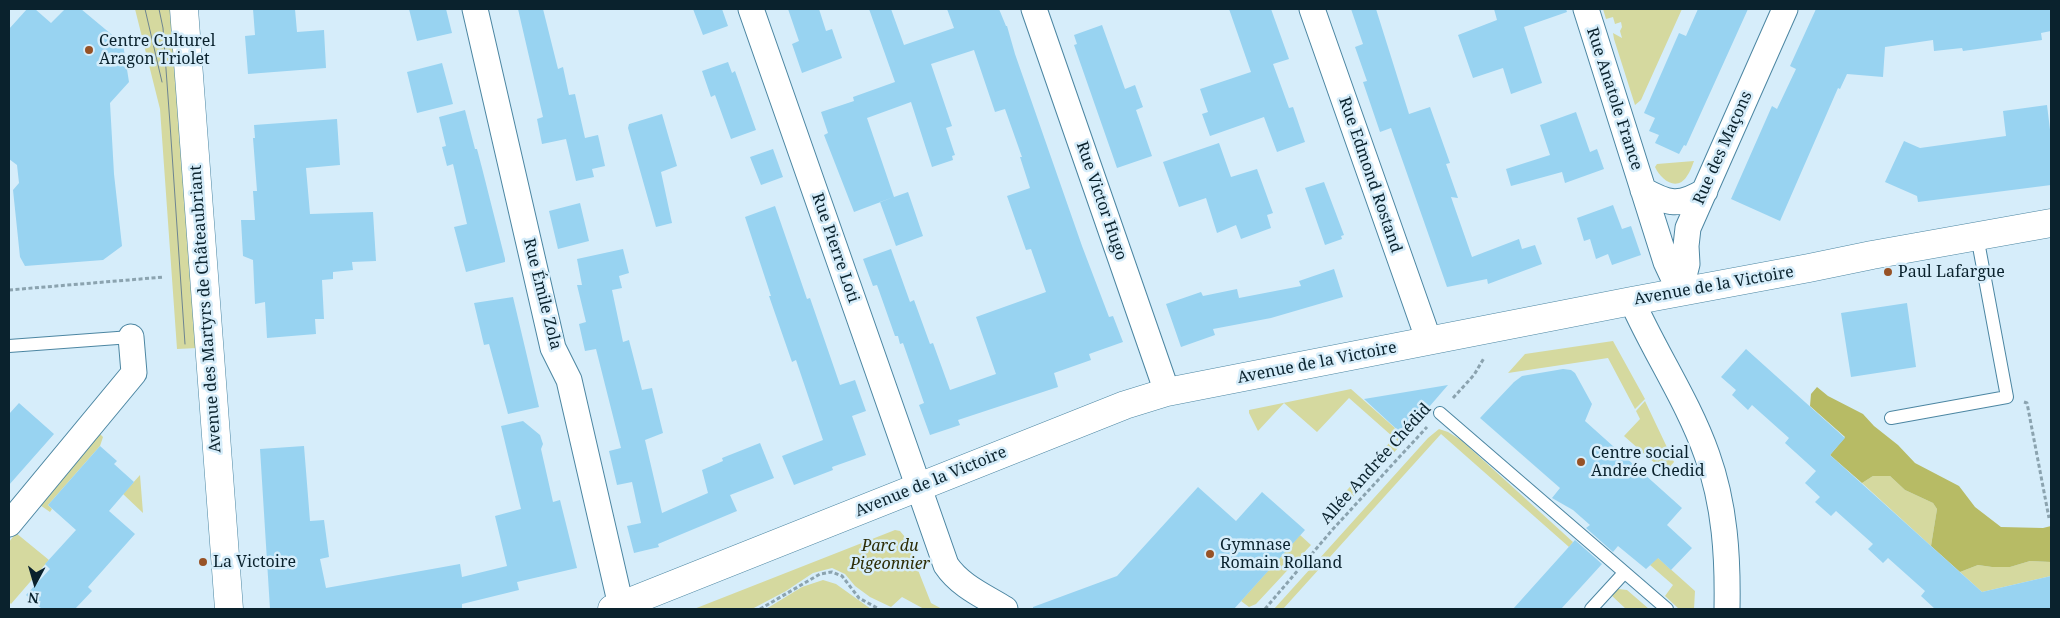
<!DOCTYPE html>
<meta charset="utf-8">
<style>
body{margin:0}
#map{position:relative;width:2060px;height:618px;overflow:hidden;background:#d6edfa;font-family:"Noto Serif",serif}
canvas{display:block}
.frame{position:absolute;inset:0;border:10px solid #0a222d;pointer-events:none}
.north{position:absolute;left:10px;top:558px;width:50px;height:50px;-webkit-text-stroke:4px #d6edfa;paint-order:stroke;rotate:186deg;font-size:14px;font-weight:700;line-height:20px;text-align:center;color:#0a222d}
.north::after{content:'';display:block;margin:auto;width:18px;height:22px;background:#0a222d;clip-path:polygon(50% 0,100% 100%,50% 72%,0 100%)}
</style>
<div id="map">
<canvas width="2060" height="618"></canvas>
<div class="frame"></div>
<div class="north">N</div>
</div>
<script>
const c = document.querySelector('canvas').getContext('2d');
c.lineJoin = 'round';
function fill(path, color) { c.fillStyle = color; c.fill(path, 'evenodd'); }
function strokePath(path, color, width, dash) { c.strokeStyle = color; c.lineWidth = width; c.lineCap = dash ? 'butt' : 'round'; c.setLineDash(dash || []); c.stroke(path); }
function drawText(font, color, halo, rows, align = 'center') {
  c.font = font + ' "Noto Serif",serif'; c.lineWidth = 5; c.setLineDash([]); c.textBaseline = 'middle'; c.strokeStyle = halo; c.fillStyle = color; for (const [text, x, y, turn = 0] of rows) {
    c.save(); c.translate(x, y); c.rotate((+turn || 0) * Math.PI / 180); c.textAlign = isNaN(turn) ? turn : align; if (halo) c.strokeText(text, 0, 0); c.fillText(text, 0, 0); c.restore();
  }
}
const green = new Path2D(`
 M 135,9 L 173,9 L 197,348 L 177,349 L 160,109 Z
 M 1603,9 L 1682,9 L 1641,100 L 1635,105 L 1614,39 L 1613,33 L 1622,38 L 1620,31 L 1622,27 L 1621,22 L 1615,24 L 1613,17 L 1606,19 Z
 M 1694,161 C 1692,166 1690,172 1687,176 C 1677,192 1661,180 1655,167 L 1657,164 Z
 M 1613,341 L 1645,399 L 1635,409 L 1608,358 L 1508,373 L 1525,354 Z
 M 1351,389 L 1404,436 L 1406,438 L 1401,444 L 1349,398 L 1317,432 L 1284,403 L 1258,431 L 1249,413 L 1249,410 Z
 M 1645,401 L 1674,462 L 1665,472 L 1624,436 L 1640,419 L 1636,411 Z
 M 1439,429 L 1448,432 L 1461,440 L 1573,542 L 1569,547 L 1441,434 L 1283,609 L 1274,609 L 1428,438 Z
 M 99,433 L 103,437 L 100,446 L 48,505 L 52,509 L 50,512 L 37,503 Z
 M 1391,441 L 1399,447 L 1337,514 L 1331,508 Z
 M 140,475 L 143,513 L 123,494 Z
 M 1873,476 L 1890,476 L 1905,490 L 1933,503 L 1937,509 L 1931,546 L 1862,483 Z
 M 895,530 L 900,531 L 905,537 L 931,603 L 942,609 L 924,609 L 902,597 L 891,607 L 870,597 L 855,586 L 845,574 L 832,568 L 813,573 L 786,591 L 752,609 L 694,609 Z
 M 16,533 L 49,560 L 11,604 L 9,602 L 9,542 Z
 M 1300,535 L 1311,545 L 1256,604 L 1249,607 L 1241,601 Z
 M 1657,557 L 1695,591 L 1694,609 L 1679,609 L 1665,596 L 1673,585 L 1650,565 Z
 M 2030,561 L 2051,562 L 2051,576 L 1982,592 L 1960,572 L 1978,565 L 1992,567 L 2010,567 Z
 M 823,580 L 836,584 L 871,609 L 766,609 L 802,587 Z
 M 1618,589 L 1627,590 L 1649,609 L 1626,609 L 1611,595 Z`);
const forest = new Path2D(`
 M 1817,387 L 1828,396 L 1863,414 L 1874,426 L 1898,445 L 1915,463 L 1959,486 L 1975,507 L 2001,527 L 2043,528 L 2051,526 L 2051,562 L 2030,561 L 2010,567 L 1992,567 L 1978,565 L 1960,572 L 1931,546 L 1937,509 L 1933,503 L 1905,490 L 1890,476 L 1873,476 L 1862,483 L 1830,455 L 1845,437 L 1810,406 L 1811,394 Z`);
const building = new Path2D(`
 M 27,9 L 35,9 L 51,23 L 65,9 L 81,9 L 123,44 L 129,82 L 110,103 L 114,174 L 122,246 L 103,260 L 25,266 L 20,257 L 13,190 L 19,183 L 17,165 L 9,159 L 9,29 Z
 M 253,9 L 295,9 L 297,32 L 324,30 L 326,68 L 248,74 L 245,36 L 255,35 Z
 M 409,9 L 446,9 L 452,33 L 417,41 Z
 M 518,9 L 543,9 L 558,69 L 563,67 L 569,95 L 575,94 L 585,138 L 598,135 L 605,166 L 592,169 L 594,177 L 576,181 L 566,139 L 542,144 L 537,119 L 543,117 Z
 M 693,9 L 722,9 L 728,26 L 703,35 Z
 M 788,9 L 819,9 L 826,31 L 832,29 L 842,58 L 802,73 L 792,44 L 799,41 Z
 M 869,9 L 891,9 L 904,45 L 954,28 L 947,9 L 999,9 L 1006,26 L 1007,26 L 1015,54 L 1082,246 L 1109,317 L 1113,316 L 1123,342 L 1089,354 L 1091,360 L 1054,373 L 1058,387 L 958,420 L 960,425 L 930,435 L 919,405 L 924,403 L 903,343 L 900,344 L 898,336 L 895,336 L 877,285 L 873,286 L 863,259 L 891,249 L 910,302 L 914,300 L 930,344 L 933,343 L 950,390 L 996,374 L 976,317 L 1046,292 L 1031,249 L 1026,250 L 1007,196 L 1030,188 L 1020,157 L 1022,157 L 1005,109 L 995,112 L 974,50 L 931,64 L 952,126 L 946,128 L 955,155 L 952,156 L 953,160 L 932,167 L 911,102 L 867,118 L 894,197 L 854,212 L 824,135 L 828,133 L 821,112 L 854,101 L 853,97 L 895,82 Z
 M 1229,9 L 1271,9 L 1289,59 L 1273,64 L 1289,108 L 1293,107 L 1305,142 L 1277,152 L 1264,117 L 1210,136 L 1202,114 L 1208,112 L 1200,89 L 1251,72 Z
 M 1351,9 L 1376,9 L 1409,114 L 1430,107 L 1450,163 L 1446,164 L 1458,198 L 1451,197 L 1472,257 L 1519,239 L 1522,249 L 1535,245 L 1542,264 L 1488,284 L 1487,279 L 1447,287 L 1391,128 L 1380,132 L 1363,82 L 1367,81 L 1355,47 L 1363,44 Z
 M 1494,9 L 1566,9 L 1567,12 L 1524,27 L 1542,83 L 1511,94 L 1503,68 L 1473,78 L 1458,35 L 1497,20 Z
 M 1698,9 L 1748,9 L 1686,146 L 1684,145 L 1679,154 L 1655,143 L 1659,135 L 1649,131 L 1655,118 L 1644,113 L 1679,33 L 1686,36 Z
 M 1816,9 L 2051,9 L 2051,31 L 2041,33 L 2042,40 L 1963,51 L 1962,48 L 1934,51 L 1933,40 L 1885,47 L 1883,77 L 1847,74 L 1840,89 L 1838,88 L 1780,221 L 1731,199 L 1772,106 L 1777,109 L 1796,69 L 1790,66 Z
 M 1102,25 L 1125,89 L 1135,85 L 1143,107 L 1136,110 L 1152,156 L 1117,168 L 1074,45 L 1077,44 L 1074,35 Z
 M 728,62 L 732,73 L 735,71 L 756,130 L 731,139 L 715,95 L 711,97 L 702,71 Z
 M 442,63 L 453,104 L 417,113 L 407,72 Z
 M 2047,105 L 2051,138 L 2051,185 L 1918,202 L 1917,196 L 1885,182 L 1904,141 L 1920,148 L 2006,136 L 2003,111 Z
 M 465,110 L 475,149 L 477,149 L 482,168 L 505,259 L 505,262 L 466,272 L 454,227 L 467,224 L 453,164 L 447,166 L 442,147 L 446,146 L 439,117 Z
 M 1576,112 L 1590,152 L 1597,149 L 1604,169 L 1565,183 L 1562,172 L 1511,186 L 1506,169 L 1550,155 L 1540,125 Z
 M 662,114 L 677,166 L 661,172 L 672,223 L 656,227 L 628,128 L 629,124 Z
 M 337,119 L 340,165 L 306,168 L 310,214 L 373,212 L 376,261 L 352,262 L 353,270 L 333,272 L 333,279 L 322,280 L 324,319 L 315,319 L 316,334 L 267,338 L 265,302 L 255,304 L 253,260 L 243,256 L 241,220 L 255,220 L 253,191 L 257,191 L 253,138 L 255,138 L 254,125 Z
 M 1219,143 L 1231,177 L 1257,169 L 1273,213 L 1267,215 L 1271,228 L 1241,239 L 1236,225 L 1217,233 L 1206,198 L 1179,207 L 1163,162 Z
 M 773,149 L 783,177 L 761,185 L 750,157 Z
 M 1324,182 L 1344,235 L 1341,236 L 1342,239 L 1325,245 L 1305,188 Z
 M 908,192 L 923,236 L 896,246 L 880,202 Z
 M 580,203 L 589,241 L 558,249 L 549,211 Z
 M 1613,205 L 1622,229 L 1631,226 L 1641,255 L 1612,265 L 1608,254 L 1596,259 L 1590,239 L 1584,241 L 1577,218 Z
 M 775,206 L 807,299 L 810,298 L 840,385 L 855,380 L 866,411 L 852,416 L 866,455 L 832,467 L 833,470 L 794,485 L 782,456 L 823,440 L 796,360 L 792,362 L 769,296 L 771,296 L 745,217 Z
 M 623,249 L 629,273 L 619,276 L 622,288 L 612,290 L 623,342 L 629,340 L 642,390 L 652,388 L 663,433 L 645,440 L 662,513 L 708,493 L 702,470 L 723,461 L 722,458 L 760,443 L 774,478 L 730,495 L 737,511 L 658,544 L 659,547 L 634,553 L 627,526 L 641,523 L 632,482 L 617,485 L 609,451 L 621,448 L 596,349 L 585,351 L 579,324 L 586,322 L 577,285 L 582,285 L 577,259 Z
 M 1334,269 L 1343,297 L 1271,318 L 1213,329 L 1215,335 L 1181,347 L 1166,304 L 1201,292 L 1203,296 L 1237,289 L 1239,298 L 1301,286 L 1299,281 Z
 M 513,297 L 539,407 L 508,414 L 489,344 L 484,345 L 474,303 Z
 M 1907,303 L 1916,367 L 1851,377 L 1841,313 Z
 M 1746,349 L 1845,438 L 1830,455 L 1982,592 L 2051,576 L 2051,609 L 1935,609 L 1921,596 L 1925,591 L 1888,558 L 1883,563 L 1868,549 L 1873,544 L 1836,511 L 1831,516 L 1815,502 L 1820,497 L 1805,483 L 1816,471 L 1785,443 L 1789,438 L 1752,405 L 1748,410 L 1732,395 L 1736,390 L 1721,377 Z
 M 1563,369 L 1571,370 L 1575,373 L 1592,404 L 1585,421 L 1682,508 L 1667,525 L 1692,548 L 1671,570 L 1658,558 L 1646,569 L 1618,546 L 1613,552 L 1586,528 L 1590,525 L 1573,510 L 1552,498 L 1560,488 L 1480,418 L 1514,382 L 1522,376 Z
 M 1448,385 L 1404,436 L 1364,399 Z
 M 19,403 L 54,434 L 9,485 L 9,414 Z
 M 523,421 L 540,435 L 543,444 L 541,449 L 553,502 L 560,500 L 577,568 L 517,582 L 519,590 L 462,604 L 462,609 L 270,609 L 260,449 L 304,446 L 310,521 L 324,520 L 329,557 L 320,559 L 326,588 L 460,564 L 462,577 L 507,566 L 495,516 L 521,509 L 501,426 Z
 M 100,446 L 117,461 L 114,464 L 134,482 L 109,511 L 135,534 L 88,587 L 92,591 L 75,609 L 42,609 L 26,595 L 50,569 L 45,564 L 76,530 L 48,505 Z
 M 1198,487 L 1236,521 L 1262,492 L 1305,530 L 1234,609 L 1033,609 L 1033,607 L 1117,576 Z
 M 1575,540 L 1602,564 L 1561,609 L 1513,609 Z`);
const path = new Path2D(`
 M 9,290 L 164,277
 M 1453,398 L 1474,375 L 1484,358
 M 2024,402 L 2027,403 L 2049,518
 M 760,609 L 820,574 L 832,572 L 842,576 L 859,598 L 879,609
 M 1265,609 L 1333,529 L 1427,427`);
const lane = new Path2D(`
 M 9,346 L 131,337
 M 1440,413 L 1667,609
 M 1891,418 L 2007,397 L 1977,236
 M 1591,609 L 1624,573`);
const street = new Path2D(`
 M 475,9 L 553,348 L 569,380 L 621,606
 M 751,9 L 946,565 C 960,586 984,596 1005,609
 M 1034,9 L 1167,392
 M 1312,9 L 1429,341
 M 1586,9 L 1666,262 L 1680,292
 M 1643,190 C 1668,204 1679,207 1705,191
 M 1680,292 L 1687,264 L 1686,246 L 1688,228 L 1785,9
 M 1632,301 C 1655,353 1688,401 1707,455 C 1725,505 1728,557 1727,609
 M 9,524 L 134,373 L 131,337`);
const secondary = new Path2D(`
 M 184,9 L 229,609
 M 612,609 L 1125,405 L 1167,392 L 1632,301 L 1809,268 L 1872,255 L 2051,223`);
const tram = new Path2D(`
 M 145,9 L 162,82
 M 159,9 L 163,28 L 170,124 L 185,344`);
const markers = [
 [89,50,5,"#975226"],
 [1888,272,5,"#975226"],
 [1581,462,5,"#975226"],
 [1210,554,5,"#975226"],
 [203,562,5,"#975226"]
];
const poiNames = [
 ["Centre Culturel",99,41],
 ["Aragon Triolet",99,59],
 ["Paul Lafargue",1898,272],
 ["Centre social",1591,453],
 ["Andrée Chedid",1591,471],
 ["Gymnase",1220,545],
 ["Romain Rolland",1220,563],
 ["La Victoire",213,562]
];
const streetNames = [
 ["Rue Anatole France",1614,99,72],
 ["Rue des Maçons",1723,148,-66],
 ["Rue Edmond Rostand",1370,175,71],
 ["Rue Victor Hugo",1101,201,71],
 ["Rue Pierre Loti",835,248,71],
 ["Avenue de la Victoire",1714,286,-10],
 ["Rue Émile Zola",542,294,76],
 ["Avenue des Martyrs de Châteaubriant",206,309,-94],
 ["Avenue de la Victoire",1317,363,-11],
 ["Allée Andrée Chédid",1376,464,-48],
 ["Avenue de la Victoire",931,482,-22]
];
const parkNames = [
 ["Parc du",890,546],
 ["Pigeonnier",890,564]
];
fill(green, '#d5d99f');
fill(forest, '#b7bb65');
fill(building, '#98d3f1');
strokePath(lane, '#4c86a2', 14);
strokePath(street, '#4c86a2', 27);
strokePath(secondary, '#4c86a2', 29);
strokePath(path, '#8ba3af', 3, [4, 2.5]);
strokePath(lane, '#fff', 12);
strokePath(street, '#fff', 25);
strokePath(secondary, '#fff', 28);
strokePath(tram, '#6e8591', 1);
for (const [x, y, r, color] of markers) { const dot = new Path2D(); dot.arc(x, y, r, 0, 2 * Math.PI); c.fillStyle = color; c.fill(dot); strokePath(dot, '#d6edfa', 2); }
drawText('16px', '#0a222d', '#d6edfa', poiNames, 'left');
drawText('16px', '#0a222d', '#d6edfa', streetNames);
drawText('italic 16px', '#2d2d07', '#d6edfa', parkNames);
</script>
